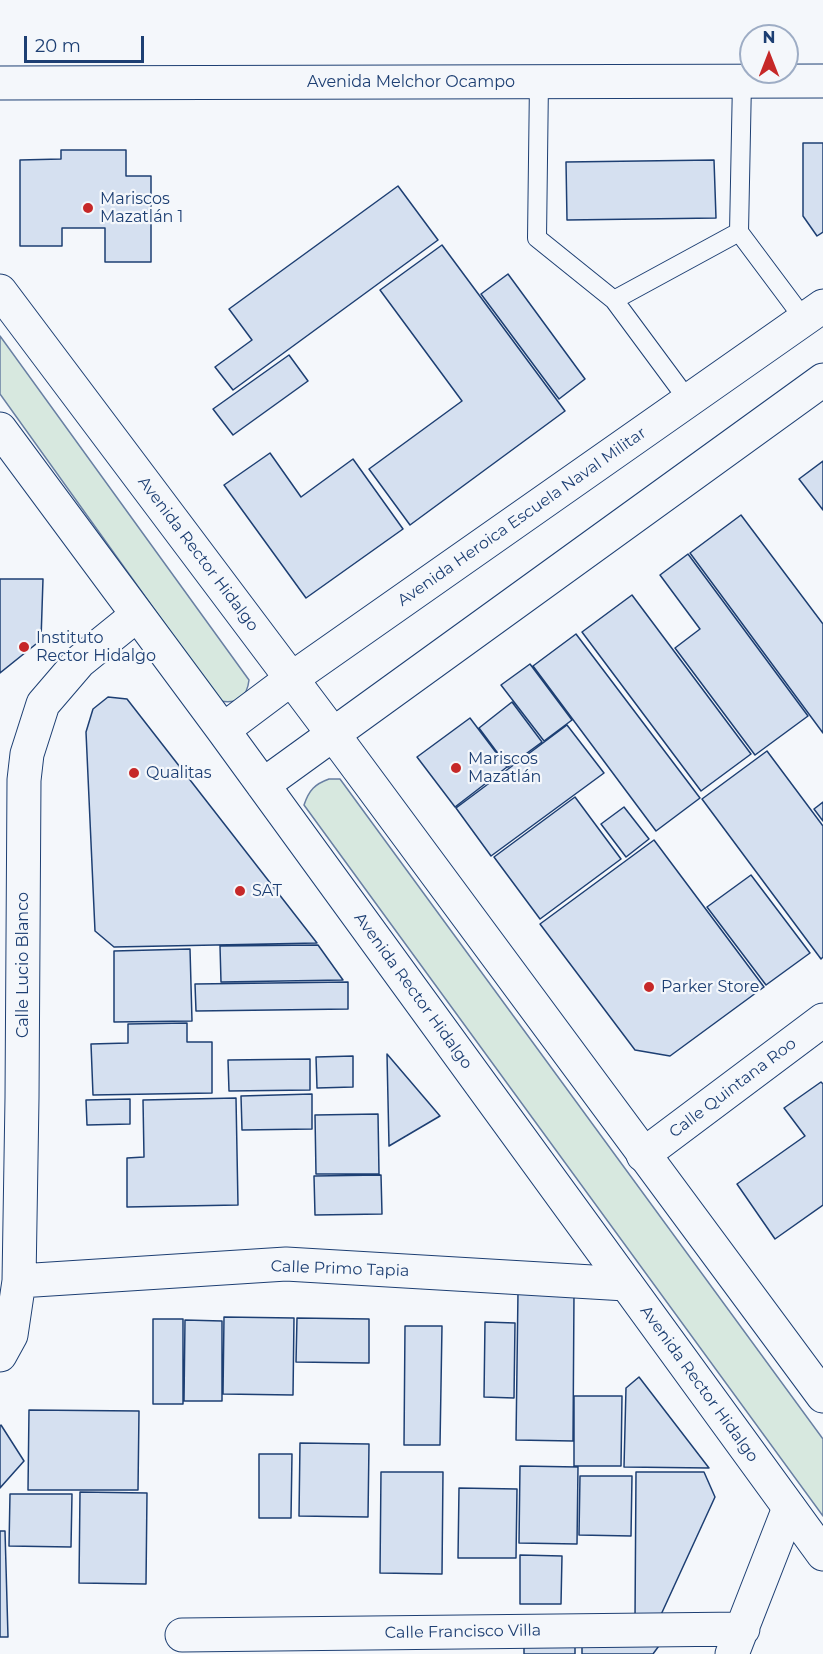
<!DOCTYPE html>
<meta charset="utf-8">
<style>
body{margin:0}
#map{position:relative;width:823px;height:1654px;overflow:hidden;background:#f4f7fb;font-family:Montserrat,sans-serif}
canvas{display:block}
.north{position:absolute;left:739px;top:24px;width:60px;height:60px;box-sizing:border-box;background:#f4f7fb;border:2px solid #9eadc5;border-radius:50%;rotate:0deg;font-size:16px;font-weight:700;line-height:24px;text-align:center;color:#1d3f73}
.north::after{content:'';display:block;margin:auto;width:21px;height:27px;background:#c62828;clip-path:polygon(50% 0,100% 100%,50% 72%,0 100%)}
.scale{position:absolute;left:24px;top:36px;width:120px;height:27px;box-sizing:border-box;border:3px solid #1d3f73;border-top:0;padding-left:8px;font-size:18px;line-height:21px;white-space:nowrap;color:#1d3f73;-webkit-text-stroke:4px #f4f7fb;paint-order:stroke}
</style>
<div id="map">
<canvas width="823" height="1654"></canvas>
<div class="north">N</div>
<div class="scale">20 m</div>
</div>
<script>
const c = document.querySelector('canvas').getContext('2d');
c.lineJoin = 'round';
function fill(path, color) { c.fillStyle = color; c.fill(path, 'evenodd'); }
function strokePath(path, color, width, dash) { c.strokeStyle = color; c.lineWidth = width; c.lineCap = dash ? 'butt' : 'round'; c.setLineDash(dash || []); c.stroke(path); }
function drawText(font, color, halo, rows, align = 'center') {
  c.font = font + ' Montserrat,sans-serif'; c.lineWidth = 4.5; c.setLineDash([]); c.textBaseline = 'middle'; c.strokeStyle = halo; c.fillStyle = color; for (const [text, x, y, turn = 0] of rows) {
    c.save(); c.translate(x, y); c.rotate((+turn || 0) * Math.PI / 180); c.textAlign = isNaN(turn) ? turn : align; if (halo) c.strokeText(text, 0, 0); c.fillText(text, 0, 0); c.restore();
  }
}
const green = new Path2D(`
 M 0,336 L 249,680 C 247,698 237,704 220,701 L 0,394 Z
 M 329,779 L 340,779 L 823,1439 L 823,1516 L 304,805 C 309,790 315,784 329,779 Z`);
const building = new Path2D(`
 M 803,143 L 823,143 L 823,232 L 817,236 L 803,216 Z
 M 61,150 L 126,150 L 126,176 L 151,176 L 151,262 L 105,262 L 105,228 L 62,228 L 62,246 L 20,246 L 20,160 L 61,159 Z
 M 714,160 L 716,218 L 567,220 L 566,162 Z
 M 398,186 L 438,240 L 233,390 L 215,367 L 252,340 L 229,309 Z
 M 442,245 L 565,411 L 410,525 L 369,469 L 462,401 L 380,290 Z
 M 508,274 L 585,379 L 559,399 L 481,294 Z
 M 289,355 L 308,381 L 233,435 L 213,409 Z
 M 270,453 L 301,497 L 353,459 L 403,529 L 306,598 L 224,485 Z
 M 823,461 L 823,510 L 799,479 Z
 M 741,515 L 823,624 L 823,733 L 690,553 Z
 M 688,554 L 808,716 L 755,755 L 675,648 L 700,629 L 660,575 Z
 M 0,579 L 43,579 L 41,640 L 0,673 Z
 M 632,595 L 751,754 L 701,791 L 582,632 Z
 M 576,634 L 700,798 L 656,831 L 533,666 Z
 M 530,664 L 572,720 L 544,741 L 501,685 Z
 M 108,697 L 127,699 L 317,943 L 114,947 L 95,931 L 86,732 L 93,709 Z
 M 512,702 L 542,742 L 508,767 L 479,728 Z
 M 470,718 L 507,767 L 455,807 L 417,757 Z
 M 567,725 L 604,773 L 491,856 L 456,808 Z
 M 767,751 L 823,826 L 823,957 L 821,959 L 702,799 Z
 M 575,797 L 621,859 L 540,919 L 494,857 Z
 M 823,802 L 823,821 L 814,809 Z
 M 624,807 L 649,839 L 626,857 L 601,824 Z
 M 654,840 L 764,987 L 670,1056 L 635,1050 L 540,924 Z
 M 751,875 L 810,953 L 766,985 L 707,907 Z
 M 318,945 L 343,980 L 221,982 L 220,946 Z
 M 190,949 L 192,1021 L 114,1022 L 114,951 Z
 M 348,982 L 348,1009 L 196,1011 L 195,984 Z
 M 187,1023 L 187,1042 L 212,1042 L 212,1093 L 93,1095 L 91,1044 L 128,1043 L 128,1024 Z
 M 387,1054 L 440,1116 L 389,1146 Z
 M 353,1056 L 353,1087 L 317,1088 L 316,1057 Z
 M 310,1059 L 310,1090 L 229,1091 L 228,1060 Z
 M 821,1082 L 823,1084 L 823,1205 L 775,1239 L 737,1184 L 805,1136 L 784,1108 Z
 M 312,1094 L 312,1129 L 242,1130 L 241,1096 Z
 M 236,1098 L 238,1205 L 127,1207 L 127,1158 L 144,1157 L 143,1100 Z
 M 130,1099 L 130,1124 L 87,1125 L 86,1100 Z
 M 378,1114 L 379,1174 L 316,1174 L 315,1115 Z
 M 381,1175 L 382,1214 L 315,1215 L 314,1176 Z
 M 518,1292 L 574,1293 L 573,1441 L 516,1440 Z
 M 224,1317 L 294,1318 L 293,1395 L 223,1394 Z
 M 297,1318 L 369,1319 L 369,1363 L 296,1362 Z
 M 153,1319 L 183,1319 L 183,1404 L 153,1404 Z
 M 185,1320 L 222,1321 L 222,1401 L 184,1401 Z
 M 485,1322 L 515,1323 L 514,1398 L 484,1397 Z
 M 405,1326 L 442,1326 L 440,1445 L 404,1445 Z
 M 639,1377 L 709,1468 L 624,1467 L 626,1388 Z
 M 574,1396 L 622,1396 L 621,1466 L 574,1466 Z
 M 29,1410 L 139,1411 L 138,1490 L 28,1490 Z
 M 1,1425 L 24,1461 L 0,1488 L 0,1426 Z
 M 300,1443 L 369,1444 L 368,1517 L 299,1516 Z
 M 259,1454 L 292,1454 L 291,1518 L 259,1518 Z
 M 520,1466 L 578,1467 L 577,1544 L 519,1543 Z
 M 381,1472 L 443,1472 L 442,1574 L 380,1573 Z
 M 636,1472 L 704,1472 L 715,1497 L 659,1619 L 635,1619 Z
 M 580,1476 L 632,1476 L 631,1536 L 579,1535 Z
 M 459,1488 L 517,1489 L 516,1558 L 458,1558 Z
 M 80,1492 L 147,1493 L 146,1584 L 79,1583 Z
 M 10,1494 L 72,1494 L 71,1547 L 9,1546 Z
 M 0,1531 L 5,1531 L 8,1637 L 0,1637 Z
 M 520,1555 L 562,1556 L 561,1604 L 520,1604 Z
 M 582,1643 L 661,1643 L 653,1654 L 582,1654 Z
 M 524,1645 L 575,1645 L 575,1654 L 524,1654 Z`);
const service = new Path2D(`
 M 539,81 L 537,238 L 614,300 L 688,400
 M 739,232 L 804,319
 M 614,300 L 739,232 L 742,81`);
const minor = new Path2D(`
 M 643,1155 L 823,1020
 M 19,1281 L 286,1264 L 626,1284
 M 0,1355 L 11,1335 L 19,1281 L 22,1098 L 24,780 L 27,754 L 43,704 L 79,662 L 137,615
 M 182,1635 L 743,1629
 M 732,1654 L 789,1508`);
const tertiary = new Path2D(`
 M 0,291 L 333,734 L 823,1396
 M 0,429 L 223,730 L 823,1554
 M 223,730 L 291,679 L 823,306
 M 263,785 L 823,380`);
const primary = new Path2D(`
 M 0,83 L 823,81`);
const markers = [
 [88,208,6,"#c62828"],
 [24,647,6,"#c62828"],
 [456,768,6,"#c62828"],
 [134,773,6,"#c62828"],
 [240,891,6,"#c62828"],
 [649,987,6,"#c62828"]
];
const streetNames = [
 ["Avenida Melchor Ocampo",411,82],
 ["Avenida Heroica Escuela Naval Militar",522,517,-35],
 ["Avenida Rector Hidalgo",198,554,53],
 ["Calle Lucio Blanco",23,965,-90],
 ["Avenida Rector Hidalgo",413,991,54],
 ["Calle Quintana Roo",733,1088,-37],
 ["Calle Primo Tapia",340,1269,2],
 ["Avenida Rector Hidalgo",699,1384,54],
 ["Calle Francisco Villa",463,1632,-1]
];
const poiNames = [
 ["Mariscos",100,199],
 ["Mazatlán 1",100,217],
 ["Instituto",36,638],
 ["Rector Hidalgo",36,656],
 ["Mariscos",468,759],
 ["Mazatlán",468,777],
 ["Qualitas",146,773],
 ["SAT",252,891],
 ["Parker Store",661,987]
];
fill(green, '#d7e8df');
strokePath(green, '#687fa3', 1.5);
fill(building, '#d5e0f0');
strokePath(building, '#1d3f73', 1.5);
strokePath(service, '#1d3f73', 20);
strokePath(minor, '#1d3f73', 35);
strokePath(tertiary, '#1d3f73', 35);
strokePath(primary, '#1d3f73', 35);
strokePath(service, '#f4f7fb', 18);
strokePath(minor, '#f4f7fb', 33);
strokePath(tertiary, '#f4f7fb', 33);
strokePath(primary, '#f4f7fb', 33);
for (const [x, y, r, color] of markers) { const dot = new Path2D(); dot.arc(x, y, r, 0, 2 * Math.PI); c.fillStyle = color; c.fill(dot); strokePath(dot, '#f4f7fb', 2); }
drawText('16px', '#1d3f73', '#f4f7fb', streetNames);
drawText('16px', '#1d3f73', '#f4f7fb', poiNames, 'left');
</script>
